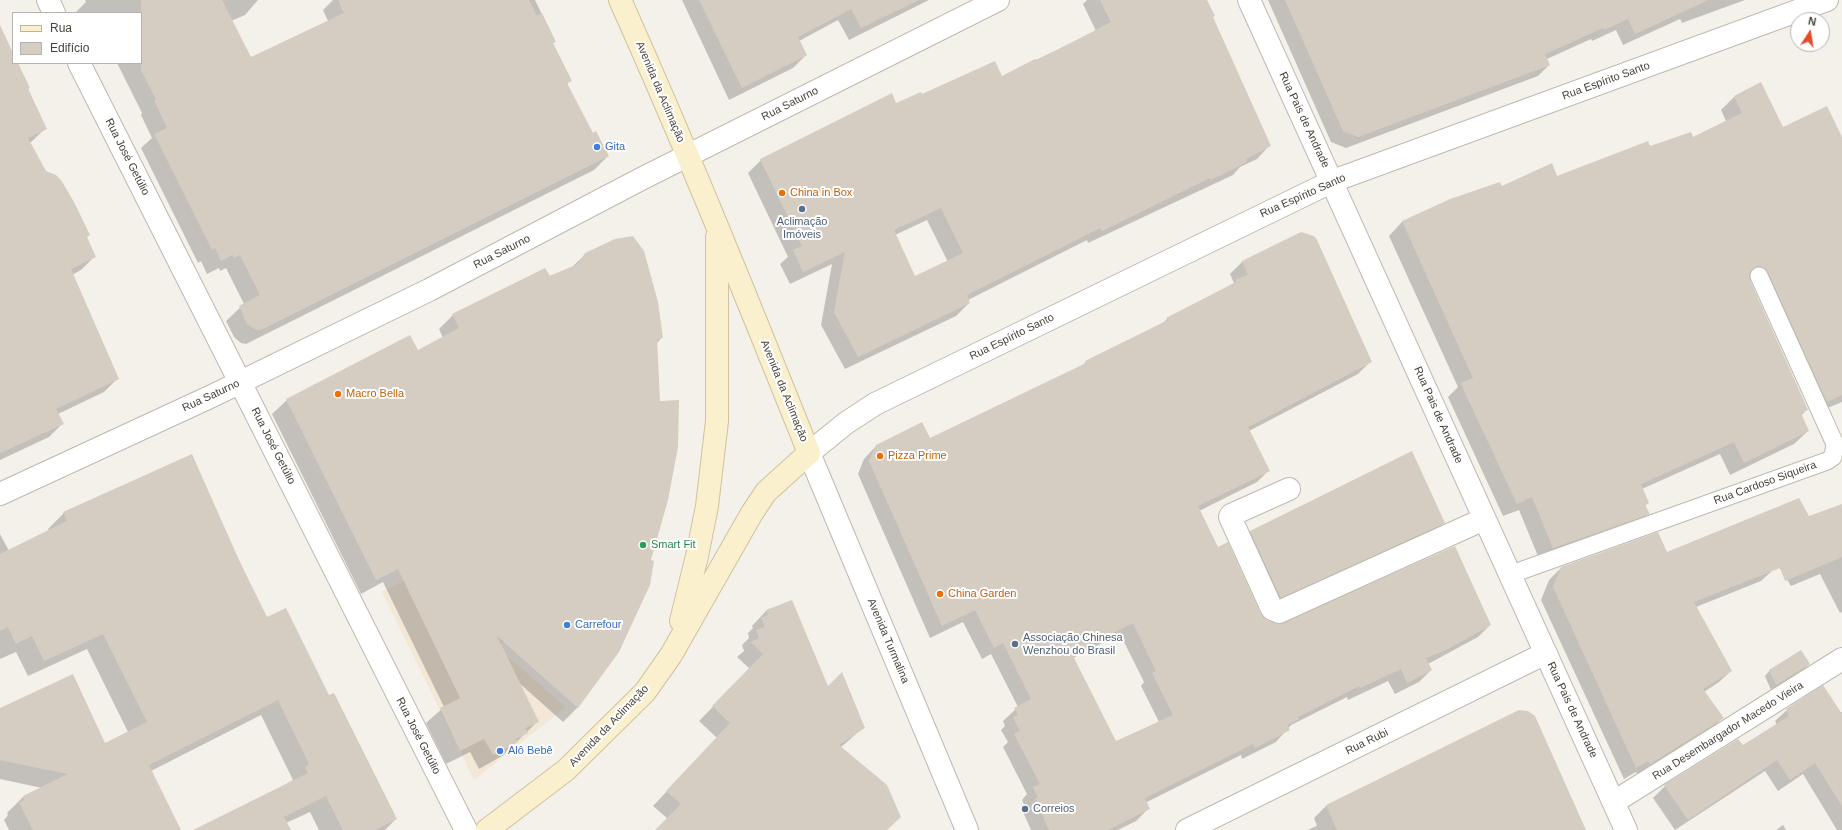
<!DOCTYPE html>
<meta charset="utf-8">
<style>
body{margin:0}
#map{position:relative;width:1842px;height:830px;overflow:hidden;background:#f4f1ea;font-family:Helvetica,sans-serif}
canvas{display:block}
.legend{position:absolute;left:12px;top:12px;width:130px;height:52px;box-sizing:border-box;background:#fff;border:1px solid #b5b3b0;margin:0;padding:5px 7px;list-style:none;font-size:12px;color:#474239}
.legend li{display:flex;align-items:center;gap:8px;height:20px}
.legend b{width:20px;border:1px solid #b5b3b0}
.north{position:absolute;left:1790px;top:12px;width:40px;height:40px;box-sizing:border-box;background:#fff;border:1px solid #b5b3b0;border-radius:50%;rotate:12deg;font-size:11px;font-weight:700;line-height:16px;text-align:center;color:#474239}
.north::after{content:'';display:block;margin:auto;width:14px;height:18px;background:#e84c2d;clip-path:polygon(50% 0,100% 100%,50% 72%,0 100%)}
</style>
<div id="map">
<canvas width="1842" height="830"></canvas>
<ul class="legend">
<li><b style="height:5px;background:#faf0ce"></b>Rua</li>
<li><b style="height:11px;background:#d5cdc1"></b>Edifício</li>
</ul>
<div class="north">N</div>
</div>
<script>
const c = document.querySelector('canvas').getContext('2d');
c.lineJoin = 'round';
function fill(path, color) { c.fillStyle = color; c.fill(path, 'evenodd'); }
function strokePath(path, color, width, dash) { c.strokeStyle = color; c.lineWidth = width; c.lineCap = dash ? 'butt' : 'round'; c.setLineDash(dash || []); c.stroke(path); }
function drawText(font, color, halo, rows, align = 'center') {
  c.font = font + ' Helvetica,sans-serif'; c.lineWidth = 4; c.setLineDash([]); c.textBaseline = 'middle'; c.strokeStyle = halo; c.fillStyle = color; for (const [text, x, y, turn = 0] of rows) {
    c.save(); c.translate(x, y); c.rotate((+turn || 0) * Math.PI / 180); c.textAlign = isNaN(turn) ? turn : align; if (halo) c.strokeText(text, 0, 0); c.fillText(text, 0, 0); c.restore();
  }
}
const commercial = new Path2D(`
 M 404,580 L 514,637 L 496,646 L 566,707 L 474,780 L 382,592 Z`);
const shadow = new Path2D(`
 M 85,0 L 258,0 L 245,15 L 231,21 L 250,59 L 328,21 L 323,10 L 333,0 L 535,0 L 555,41 L 553,44 L 570,81 L 567,84 L 592,135 L 608,156 L 594,170 L 246,344 L 241,343 L 234,337 L 226,321 L 244,304 L 226,268 L 220,271 L 219,268 L 207,274 L 201,261 L 198,263 L 141,148 L 152,138 L 141,115 L 142,113 L 117,63 L 141,63 L 141,13 L 75,13 L 86,2 Z
 M 682,0 L 929,0 L 849,40 L 838,20 L 799,41 L 806,55 L 793,68 L 729,100 Z
 M 1087,0 L 1206,0 L 1212,18 L 1270,145 L 1257,159 L 1240,167 L 1233,175 L 1088,243 L 1087,240 L 968,300 L 969,303 L 956,316 L 845,369 L 821,325 L 832,264 L 790,284 L 780,264 L 788,257 L 748,173 L 761,160 L 895,105 L 921,96 L 1001,77 L 1096,31 L 1083,4 ZM 927,220 L 948,262 L 915,278 L 895,235 Z
 M 1268,0 L 1745,0 L 1682,23 L 1680,19 L 1623,45 L 1616,30 L 1592,41 L 1591,39 L 1547,59 L 1549,65 L 1538,76 L 1346,148 L 1331,142 Z
 M 0,28 L 13,57 L 13,63 L 16,63 L 46,128 L 30,143 L 45,172 L 86,237 L 95,256 L 81,270 L 72,275 L 118,378 L 104,392 L 58,414 L 62,424 L 49,437 L 0,460 Z
 M 1734,97 L 1783,129 L 1842,141 L 1842,402 L 1813,414 L 1755,285 L 1748,278 L 1807,409 L 1801,416 L 1808,431 L 1794,444 L 1730,475 L 1720,454 L 1642,489 L 1648,503 L 1645,506 L 1648,514 L 1635,527 L 1540,561 L 1519,510 L 1503,516 L 1448,397 L 1458,387 L 1389,236 L 1402,222 L 1451,200 L 1502,187 L 1557,177 L 1649,147 L 1693,138 L 1726,121 L 1721,110 Z
 M 1301,233 L 1371,361 L 1358,374 L 1249,431 L 1269,470 L 1257,482 L 1199,511 L 1217,548 L 1260,615 L 1267,621 L 1279,626 L 1490,625 L 1478,637 L 1428,664 L 1431,670 L 1419,682 L 1395,694 L 1388,681 L 1348,700 L 1347,697 L 1291,725 L 1276,742 L 1242,759 L 1241,755 L 1145,803 L 1148,809 L 1136,821 L 1118,830 L 1031,830 L 1023,812 L 1026,809 L 1022,800 L 1027,794 L 1003,747 L 1008,742 L 1001,730 L 1005,726 L 1003,721 L 1018,707 L 991,654 L 982,659 L 963,622 L 930,638 L 858,474 L 864,459 L 876,446 L 930,439 L 1082,366 L 1086,362 L 1162,324 L 1167,319 L 1230,286 L 1234,283 L 1230,274 L 1242,262 ZM 1120,634 L 1144,682 L 1141,686 L 1159,722 L 1116,742 L 1073,658 Z
 M 586,254 L 662,337 L 657,343 L 618,651 L 577,708 L 563,722 L 518,682 L 537,722 L 502,756 L 479,769 L 470,752 L 446,764 L 426,723 L 444,707 L 383,582 L 361,594 L 272,414 L 287,400 L 417,351 L 443,338 L 439,329 L 453,315 L 572,267 Z
 M 1842,507 L 1842,612 L 1840,613 L 1820,574 L 1791,586 L 1763,542 L 1773,570 L 1761,581 L 1696,607 L 1731,671 L 1719,682 L 1704,692 L 1722,718 L 1711,730 L 1639,775 L 1636,772 L 1624,779 L 1541,600 L 1549,580 L 1561,568 L 1667,553 L 1808,518 Z
 M 64,513 L 238,561 L 266,618 L 329,697 L 396,819 L 385,830 L 319,830 L 310,812 L 286,823 L 290,830 L 210,830 L 293,780 L 261,715 L 151,771 L 180,830 L 9,830 L 4,820 L 8,815 L 7,813 L 23,797 L 42,788 L 0,779 L 0,709 L 105,744 L 128,732 L 87,649 L 28,676 L 16,652 L 0,659 L 0,534 L 9,551 L 49,531 L 48,529 Z
 M 1444,523 L 1433,533 L 1270,607 L 1240,542 L 1251,531 Z
 M 791,601 L 828,688 L 863,728 L 840,748 L 886,830 L 657,830 L 668,819 L 653,806 L 717,738 L 699,721 L 750,669 L 737,657 L 744,651 L 742,645 L 749,638 L 748,633 L 753,628 L 752,626 L 766,611 Z
 M 1809,664 L 1803,670 L 1771,690 L 1765,676 L 1770,670 Z
 M 1787,710 L 1842,712 L 1842,830 L 1837,830 L 1803,774 L 1778,791 L 1765,771 L 1675,830 L 1653,798 L 1665,786 L 1743,747 L 1777,725 L 1775,721 Z
 M 1326,806 L 1584,830 L 1307,830 L 1317,826 L 1314,818 Z
 M 1783,825 L 1786,830 L 1776,830 Z`);
const building = new Path2D(`
 M 141,0 L 222,0 L 251,57 L 344,13 L 338,0 L 529,0 L 537,16 L 542,13 L 556,42 L 553,43 L 572,81 L 567,83 L 593,133 L 596,131 L 609,156 L 265,328 L 260,330 L 255,329 L 247,324 L 239,306 L 260,295 L 240,255 L 234,258 L 232,255 L 221,261 L 215,248 L 212,250 L 154,134 L 167,128 L 154,100 L 156,99 L 141,70 Z
 M 699,0 L 919,0 L 861,28 L 851,9 L 798,37 L 807,55 L 742,88 Z
 M 1100,0 L 1207,0 L 1215,16 L 1213,17 L 1271,146 L 1246,159 L 1247,162 L 1211,180 L 1210,178 L 1102,231 L 1100,228 L 967,295 L 970,303 L 858,357 L 834,312 L 845,252 L 803,272 L 793,250 L 802,246 L 760,159 L 892,93 L 896,103 L 921,92 L 922,94 L 995,61 L 1002,76 L 1035,59 L 1038,60 L 1111,22 ZM 941,208 L 963,253 L 915,276 L 894,230 Z
 M 1285,0 L 1708,0 L 1635,34 L 1628,19 L 1604,30 L 1603,28 L 1545,54 L 1550,65 L 1358,137 L 1343,131 Z
 M 0,25 L 13,53 L 13,63 L 18,63 L 30,88 L 28,89 L 47,129 L 28,138 L 46,171 L 56,175 L 61,180 L 74,202 L 90,235 L 87,237 L 96,257 L 71,269 L 119,379 L 56,409 L 64,424 L 0,453 Z
 M 1761,82 L 1783,127 L 1827,106 L 1842,137 L 1842,395 L 1827,402 L 1768,272 L 1760,266 L 1755,267 L 1749,275 L 1750,280 L 1808,410 L 1801,413 L 1809,431 L 1744,463 L 1734,442 L 1641,484 L 1649,503 L 1645,505 L 1650,514 L 1553,548 L 1532,497 L 1517,504 L 1466,395 L 1461,383 L 1473,378 L 1402,221 L 1450,199 L 1500,182 L 1502,186 L 1552,163 L 1557,176 L 1648,141 L 1650,146 L 1691,132 L 1693,137 L 1742,113 L 1734,96 Z
 M 1301,232 L 1314,236 L 1317,240 L 1372,362 L 1248,427 L 1270,471 L 1198,506 L 1218,547 L 1228,542 L 1261,614 L 1267,620 L 1279,624 L 1455,546 L 1491,625 L 1446,650 L 1426,658 L 1432,670 L 1407,683 L 1401,669 L 1360,688 L 1359,686 L 1298,717 L 1299,719 L 1287,725 L 1290,730 L 1255,748 L 1253,744 L 1145,798 L 1150,809 L 1108,830 L 1049,830 L 1035,799 L 1038,798 L 1033,787 L 1040,784 L 1014,734 L 1020,731 L 1013,717 L 1018,715 L 1014,708 L 1031,699 L 1003,643 L 994,648 L 975,610 L 942,626 L 869,461 L 876,445 L 922,422 L 930,438 L 1086,363 L 1085,361 L 1168,320 L 1166,318 L 1236,282 L 1235,280 L 1248,275 L 1242,261 ZM 1133,623 L 1156,671 L 1152,673 L 1173,715 L 1116,741 L 1072,654 Z
 M 633,236 L 644,251 L 658,302 L 663,338 L 657,339 L 660,401 L 679,400 L 678,447 L 668,500 L 651,560 L 654,561 L 650,585 L 619,652 L 578,708 L 497,636 L 539,722 L 526,728 L 528,733 L 516,739 L 518,742 L 493,755 L 484,739 L 460,751 L 440,708 L 460,698 L 398,569 L 376,580 L 286,399 L 410,335 L 418,350 L 459,328 L 452,314 L 545,268 L 550,276 L 578,264 L 585,253 L 615,239 Z
 M 1412,451 L 1445,523 L 1281,598 L 1250,531 Z
 M 192,454 L 239,560 L 267,617 L 286,608 L 329,695 L 334,693 L 397,819 L 375,830 L 343,830 L 326,796 L 284,817 L 291,830 L 193,830 L 308,773 L 305,767 L 309,764 L 278,700 L 149,765 L 181,830 L 33,830 L 19,803 L 24,800 L 23,796 L 68,774 L 0,760 L 0,708 L 73,674 L 105,743 L 147,722 L 103,634 L 44,661 L 32,636 L 16,644 L 8,627 L 0,631 L 0,554 L 67,521 L 63,512 Z
 M 1799,498 L 1809,516 L 1842,504 L 1842,557 L 1785,581 L 1780,568 L 1694,602 L 1732,671 L 1703,689 L 1724,718 L 1650,764 L 1648,761 L 1636,768 L 1553,587 L 1561,567 L 1658,532 L 1667,552 Z
 M 792,600 L 828,686 L 842,672 L 865,728 L 839,745 L 887,785 L 901,817 L 887,830 L 655,830 L 681,804 L 666,791 L 730,723 L 712,706 L 763,654 L 751,642 L 759,638 L 756,630 L 765,627 L 761,618 L 768,615 L 766,610 Z
 M 1801,650 L 1810,664 L 1776,685 L 1769,670 Z
 M 1823,685 L 1842,714 L 1842,806 L 1815,763 L 1790,780 L 1777,760 L 1688,820 L 1664,785 L 1738,739 L 1743,745 L 1762,733 L 1789,716 L 1786,709 Z
 M 1519,710 L 1528,711 L 1535,716 L 1586,830 L 1337,830 L 1326,805 Z`);
const lane = new Path2D(`
 M 1509,575 L 1827,461 L 1833,457 L 1835,444 L 1759,276`);
const street = new Path2D(`
 M 48,0 L 54,13
 M 1249,0 L 1626,830
 M 79,63 L 466,830
 M 1289,489 L 1231,515 L 1230,517 L 1272,609 L 1279,612 L 1484,519
 M 0,494 L 212,396 L 429,290 L 643,178 L 998,0
 M 1614,802 L 1842,659
 M 967,830 L 809,453 L 846,423 L 875,404 L 1333,181 L 1827,0
 M 1187,830 L 1546,653`);
const secondary = new Path2D(`
 M 681,621 L 697,556 L 707,506 L 717,421 L 717,237
 M 487,830 L 566,770 L 645,692 L 671,655 L 752,513 L 766,492 L 809,453 C 748,301 687,149 620,0`);
const markers = [
 [597,147,4,"#3f7fe0"],
 [782,193,4,"#e8710a"],
 [802,209,4,"#5c6f8a"],
 [338,394,4,"#e8710a"],
 [880,456,4,"#e8710a"],
 [643,545,4,"#2e9e5b"],
 [940,594,4,"#e8710a"],
 [567,625,4,"#3f7fe0"],
 [1015,644,4,"#5c6f8a"],
 [500,751,4,"#3f7fe0"],
 [1025,809,4,"#5c6f8a"]
];
const streetNames = [
 ["Rua Espírito Santo",1606,81,-20],
 ["Avenida da Aclimação",660,92,67],
 ["Rua Saturno",790,104,-27],
 ["Rua Pais de Andrade",1304,120,65],
 ["Rua José Getúlio",127,157,63],
 ["Rua Espírito Santo",1303,196,-24],
 ["Rua Saturno",502,252,-27],
 ["Rua Espírito Santo",1012,337,-26],
 ["Avenida da Aclimação",784,391,68],
 ["Rua Saturno",211,396,-25],
 ["Rua Pais de Andrade",1438,415,66],
 ["Rua José Getúlio",273,446,63],
 ["Rua Cardoso Siqueira",1765,483,-20],
 ["Avenida Turmalina",888,641,67],
 ["Rua Pais de Andrade",1572,710,65],
 ["Avenida da Aclimação",609,726,-46],
 ["Rua Desembargador Macedo Vieira",1728,731,-32],
 ["Rua José Getúlio",418,736,63],
 ["Rua Rubi",1367,742,-26]
];
const shopNames = [
 ["Gita",605,147],
 ["Carrefour",575,625],
 ["Alô Bebê",508,751]
];
const foodNames = [
 ["China in Box",790,193],
 ["Macro Bella",346,394],
 ["Pizza Prime",888,456],
 ["China Garden",948,594]
];
const serviceNames = [
 ["Aclimação",802,222,"center"],
 ["Imóveis",802,235,"center"],
 ["Associação Chinesa",1023,638],
 ["Wenzhou do Brasil",1023,651],
 ["Correios",1033,809]
];
const leisureNames = [
 ["Smart Fit",651,545]
];
fill(commercial, '#f3e8d8');
fill(shadow, '#0003');
fill(building, '#d5cdc1');
strokePath(lane, '#bfb9ae', 19);
strokePath(street, '#bfb9ae', 24);
strokePath(secondary, '#cfc39e', 24);
strokePath(lane, '#fff', 17);
strokePath(street, '#fff', 22);
strokePath(secondary, '#faf0ce', 22);
for (const [x, y, r, color] of markers) { const dot = new Path2D(); dot.arc(x, y, r, 0, 2 * Math.PI); c.fillStyle = color; c.fill(dot); strokePath(dot, '#fff', 1.5); }
drawText('11px', '#474239', '#fff', streetNames);
drawText('11px', '#366cbe', '#fff', shopNames, 'left');
drawText('11px', '#c56008', '#fff', foodNames, 'left');
drawText('11px', '#4e5e75', '#fff', serviceNames, 'left');
drawText('11px', '#27864d', '#fff', leisureNames, 'left');
</script>
